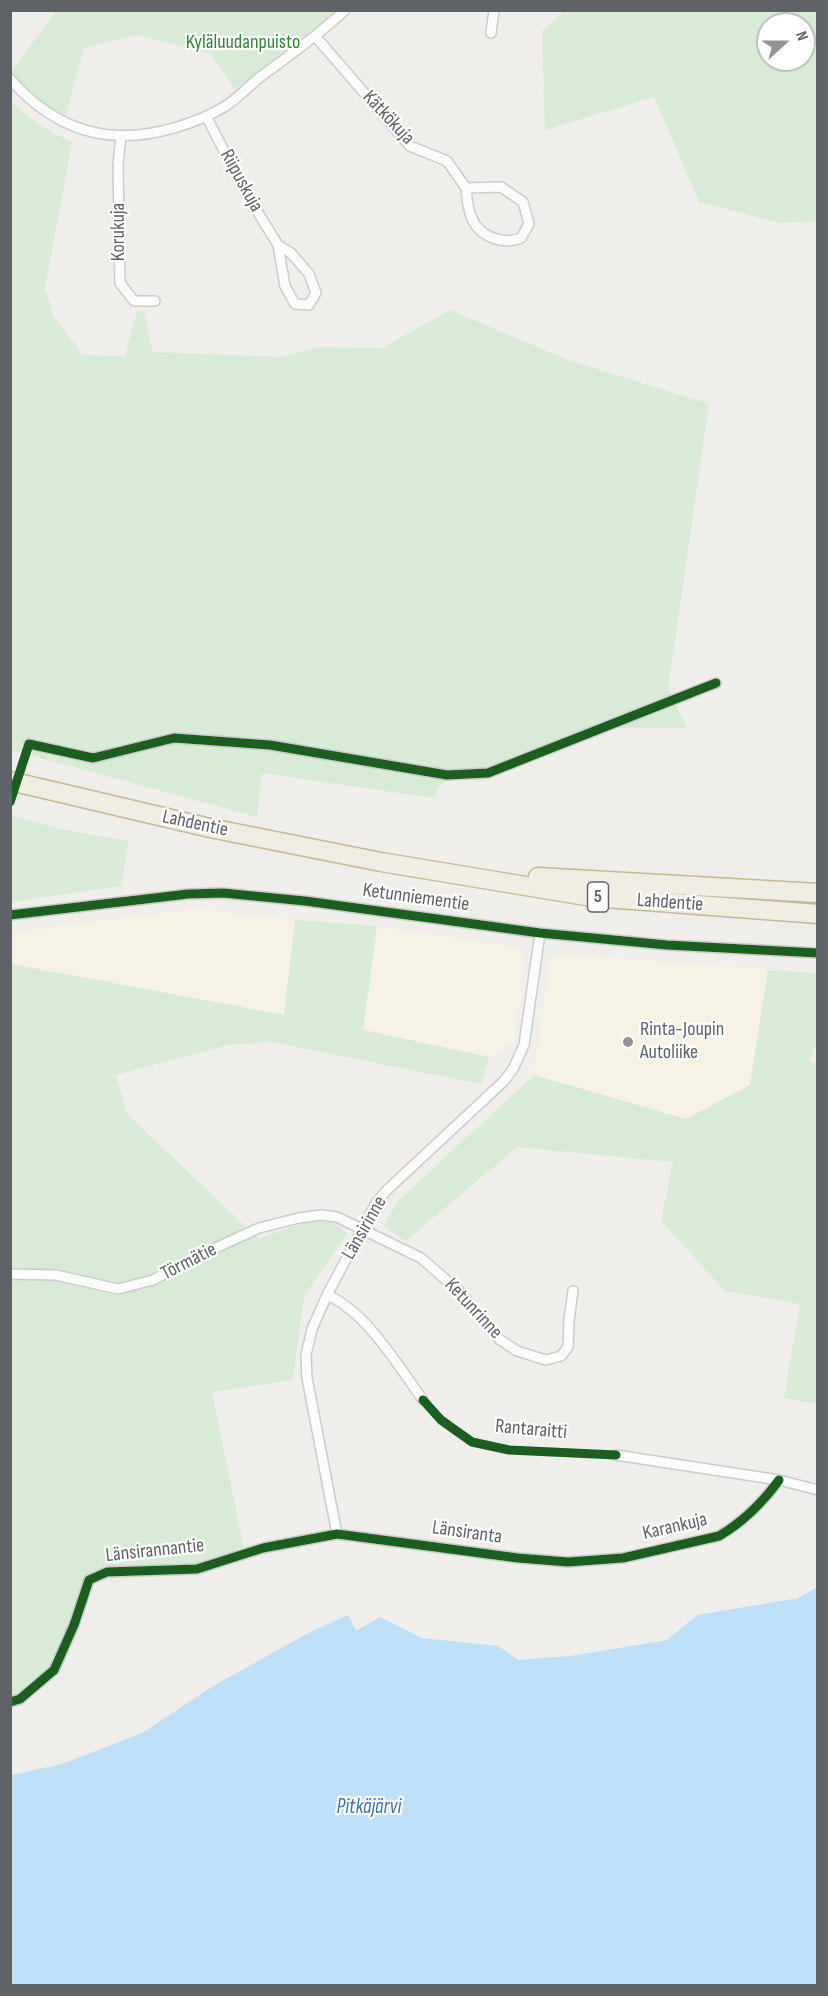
<!DOCTYPE html>
<meta charset="utf-8">
<style>
body{margin:0}
#map{position:relative;width:828px;height:1996px;overflow:hidden;background:#efeeea;font-family:"Sofia Sans Condensed",sans-serif}
canvas{display:block}
.frame{position:absolute;inset:0;border:12px solid #5f6368;pointer-events:none}
.north{position:absolute;left:756px;top:12px;width:60px;height:60px;box-sizing:border-box;background:#fff;border:2px solid #bfc1c3;border-radius:50%;rotate:69deg;font-size:16px;font-weight:700;line-height:24px;text-align:center;color:#5f6368}
.north::after{content:'';display:block;margin:auto;width:21px;height:27px;background:#919496;clip-path:polygon(50% 0,100% 100%,50% 72%,0 100%)}
</style>
<div id="map">
<canvas width="828" height="1996"></canvas>
<div class="frame"></div>
<div class="north">N</div>
</div>
<script>
const c = document.querySelector('canvas').getContext('2d');
c.lineJoin = 'round';
function fill(path, color) { c.fillStyle = color; c.fill(path, 'evenodd'); }
function strokePath(path, color, width, dash) { c.strokeStyle = color; c.lineWidth = width; c.lineCap = dash ? 'butt' : 'round'; c.setLineDash(dash || []); c.stroke(path); }
function drawText(font, color, halo, rows, align = 'center') {
  c.font = font + ' "Sofia Sans Condensed",sans-serif'; c.lineWidth = 4.5; c.setLineDash([]); c.textBaseline = 'middle'; c.strokeStyle = halo; c.fillStyle = color; for (const [text, x, y, turn = 0] of rows) {
    c.save(); c.translate(x, y); c.rotate((+turn || 0) * Math.PI / 180); c.textAlign = isNaN(turn) ? turn : align; if (halo) c.strokeText(text, 0, 0); c.fillText(text, 0, 0); c.restore();
  }
}
const commercial = new Path2D(`
 M 192,909 L 295,920 L 285,1015 L 11,963 L 10,933 Z
 M 377,926 L 524,949 L 515,1042 L 489,1057 L 363,1030 Z
 M 551,954 L 768,970 L 750,1085 L 686,1119 L 534,1075 Z`);
const green = new Path2D(`
 M 566,10 L 817,11 L 817,221 L 780,223 L 699,202 L 654,97 L 545,130 L 542,31 ZM 768,24 L 804,24 L 804,60 L 768,60 Z
 M 56,11 L 335,11 L 317,28 L 235,89 L 211,54 L 137,35 L 84,48 L 65,119 C 43,107 27,91 11,72 Z
 M 10,100 C 29,119 48,131 72,142 L 45,288 L 54,317 L 83,355 L 125,356 L 137,311 L 144,312 L 153,352 L 282,357 L 318,347 L 382,348 L 450,310 L 568,360 L 709,404 L 668,689 L 687,728 L 604,728 L 440,784 L 434,798 L 262,773 L 257,817 L 11,750 Z
 M 10,815 L 60,829 L 129,841 L 121,886 L 11,902 Z
 M 295,920 L 377,926 L 363,1030 L 489,1057 L 481,1084 L 272,1042 L 228,1045 L 116,1075 L 127,1114 L 259,1239 C 276,1233 314,1216 332,1223 C 337,1225 342,1230 347,1234 L 304,1296 L 293,1380 L 212,1392 L 245,1553 L 205,1566 L 107,1572 L 89,1580 L 54,1670 L 10,1702 L 10,964 L 284,1015 Z
 M 768,970 L 817,973 L 817,1042 L 810,1061 L 818,1064 L 817,1404 L 784,1398 L 800,1304 L 725,1291 L 661,1221 L 673,1162 L 517,1147 L 406,1241 L 383,1226 L 399,1200 L 534,1075 L 686,1119 L 750,1085 Z`);
const water = new Path2D(`
 M 817,1587 L 817,1985 L 11,1985 L 11,1775 L 62,1764 L 142,1733 L 215,1685 L 312,1631 L 348,1615 L 356,1631 L 380,1617 L 422,1638 L 498,1646 L 518,1660 L 570,1656 L 667,1640 L 697,1615 L 798,1598 Z`);
const streetTunnel = new Path2D(`
 M 10,802 L 29,744`);
const street = new Path2D(`
 M 491,33 L 494,10
 M 316,37 L 410,146 L 447,161 L 466,188 L 501,187 L 523,202 L 529,224 L 521,238 C 500,246 476,235 470,213 C 467,205 467,196 466,188
 M 10,79 C 55,130 108,147 174,128 C 191,123 209,116 224,107 C 239,98 249,85 263,75 C 291,54 319,35 345,10
 M 206,116 L 247,195 L 278,245 L 291,253 L 309,274 L 316,293 L 309,305 L 295,304 L 285,286 L 278,245
 M 121,137 L 118,164 L 120,283 L 134,301 L 155,301
 M 29,744 L 93,758 L 174,738 L 270,745 L 447,775 L 488,773 L 716,683
 M 10,915 L 188,894 L 223,893 L 305,901 L 540,933 L 667,945 L 818,953
 M 10,1274 L 56,1275 L 118,1289 L 153,1280 L 194,1258 L 259,1228 L 299,1218 L 321,1215 L 337,1217 L 421,1258 L 460,1292 L 499,1339 L 517,1351 L 546,1360 L 561,1356 L 568,1347 L 569,1320 L 573,1291
 M 327,1295 C 367,1312 398,1366 423,1400
 M 616,1455 L 779,1480 L 818,1490
 M 337,1534 L 307,1378 L 306,1355 L 312,1329 L 327,1295 L 376,1203 L 386,1191 L 504,1081 L 513,1069 L 524,1045 L 540,933
 M 10,1702 L 20,1699 L 54,1670 L 74,1625 L 89,1580 L 107,1572 L 197,1569 L 263,1548 L 337,1534 L 518,1558 L 568,1562 L 623,1558 L 719,1536 C 743,1522 763,1502 779,1480`);
const highway = new Path2D(`
 M 10,781 L 210,828 L 381,862 L 592,897 L 818,914
 M 538,877 L 818,893`);
const cycleway = new Path2D(`
 M 10,802 L 29,744 L 93,758 L 174,738 L 270,745 L 447,775 L 488,773 L 716,683
 M 10,915 L 188,894 L 223,893 L 305,901 L 540,933 L 667,945 L 818,953
 M 423,1400 L 441,1420 L 472,1442 L 509,1450 L 616,1455
 M 10,1702 L 20,1699 L 54,1670 L 74,1625 L 89,1580 L 107,1572 L 197,1569 L 263,1548 L 337,1534 L 518,1558 L 568,1562 L 623,1558 L 719,1536 C 743,1522 763,1502 779,1480`);
const markers = [
 [628,1042,6,"#919496"]
];
const shields = [
 [598,897,21]
];
const shieldNames = [
 ["5",598,897]
];
const parkNames = [
 ["Kyläluudanpuisto",243,43]
];
const streetNames = [
 ["Kätkökuja",388,118,47],
 ["Riipuskuja",241,181,61],
 ["Korukuja",119,232,-90],
 ["Lahdentie",195,824,12],
 ["Ketunniementie",416,898,8],
 ["Lahdentie",670,903,4],
 ["Länsirinne",365,1228,-60],
 ["Törmätie",189,1262,-27],
 ["Ketunrinne",473,1309,47],
 ["Rantaraitti",531,1430,5],
 ["Karankuja",675,1527,-13],
 ["Länsiranta",467,1533,8],
 ["Länsirannantie",155,1551,-6]
];
const poiNames = [
 ["Rinta-Joupin",640,1030],
 ["Autoliike",640,1053]
];
const waterNames = [
 ["Pitkäjärvi",369,1808]
];
fill(commercial, '#f7f3e4');
fill(green, '#d8ebd6');
fill(water, '#bfe0f9');
strokePath(streetTunnel, '#cbcbca', 9, [9, 4.5]);
strokePath(street, '#cbcccc', 12);
strokePath(highway, '#c8b996', 21);
strokePath(street, '#fdfcfc', 9);
strokePath(highway, '#f0ede3', 18);
strokePath(cycleway, '#1b5e20', 9);
for (const [x, y, r, color] of markers) { const dot = new Path2D(); dot.arc(x, y, r, 0, 2 * Math.PI); c.fillStyle = color; c.fill(dot); strokePath(dot, '#fff', 2); }
for (const [x, y, w] of shields) { const box = new Path2D(); box.roundRect(x - w / 2, y - 15, w, 30, 4.5); c.fillStyle = '#fff'; c.fill(box); strokePath(box, '#5f6368', 1.5); }
drawText('bold 18px', '#5f6368', null, shieldNames);
drawText('20px', '#348238', '#fff', parkNames);
drawText('20px', '#5f6368', '#fff', streetNames);
drawText('20px', '#5f6368', '#fff', poiNames, 'left');
drawText('italic 21px', '#4174aa', '#fff', waterNames);
</script>
